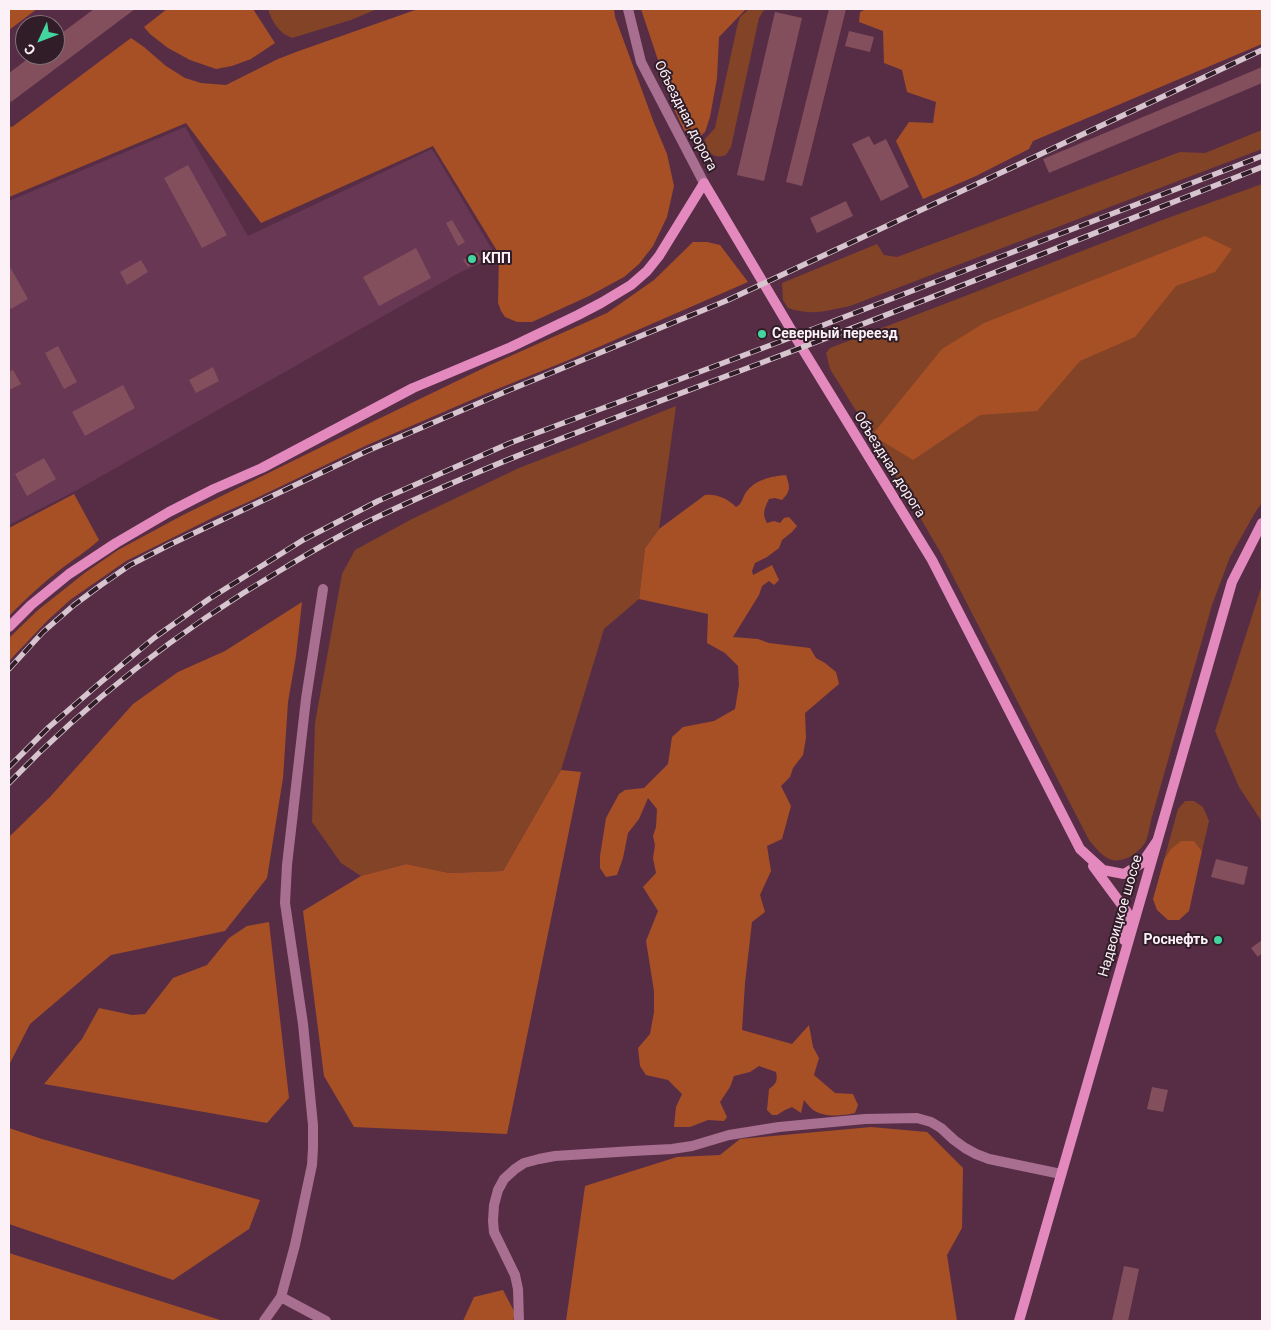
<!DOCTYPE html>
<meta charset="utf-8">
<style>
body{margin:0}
#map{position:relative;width:1271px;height:1330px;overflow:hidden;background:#572d46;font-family:Roboto,sans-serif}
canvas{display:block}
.frame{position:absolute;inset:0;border:10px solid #fcf1f7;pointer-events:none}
.north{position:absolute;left:15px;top:15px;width:50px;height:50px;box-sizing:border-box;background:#311d28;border:1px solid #82727b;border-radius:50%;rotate:227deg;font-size:14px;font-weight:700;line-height:20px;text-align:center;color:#fcf1f7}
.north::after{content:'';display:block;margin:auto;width:18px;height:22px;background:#44d49f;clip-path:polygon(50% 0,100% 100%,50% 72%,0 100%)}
</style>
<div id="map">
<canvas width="1271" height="1330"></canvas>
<div class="frame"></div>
<div class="north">С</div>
</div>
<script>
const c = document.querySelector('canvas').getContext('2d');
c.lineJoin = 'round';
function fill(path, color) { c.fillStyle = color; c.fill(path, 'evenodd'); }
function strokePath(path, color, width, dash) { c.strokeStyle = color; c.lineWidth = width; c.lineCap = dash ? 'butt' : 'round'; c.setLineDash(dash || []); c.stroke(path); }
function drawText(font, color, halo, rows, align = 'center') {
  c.font = font + ' Roboto,sans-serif'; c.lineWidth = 4; c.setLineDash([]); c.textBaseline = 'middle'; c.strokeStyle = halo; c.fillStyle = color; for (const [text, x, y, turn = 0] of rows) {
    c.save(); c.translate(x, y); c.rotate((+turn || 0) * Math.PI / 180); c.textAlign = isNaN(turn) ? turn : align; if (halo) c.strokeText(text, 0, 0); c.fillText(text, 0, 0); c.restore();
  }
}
const built = new Path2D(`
 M 185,127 L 248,236 L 432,149 L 496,256 L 459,273 L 77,490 L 9,525 L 9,201 Z`);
const green = new Path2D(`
 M 268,9 L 377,9 L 351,20 L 292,38 C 279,33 272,22 268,9 Z
 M 749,9 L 772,9 L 764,10 L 759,18 L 731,147 L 726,155 C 715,159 709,154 704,144 L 705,139 L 715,128 L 737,27 L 740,17 Z
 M 1262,130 L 1262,149 L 850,306 C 825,311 813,316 788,308 L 783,300 L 782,283 L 877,244 L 884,255 L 897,257 L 1180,152 L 1205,153 Z
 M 1262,184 L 1262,503 L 1256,511 L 1230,557 L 1212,605 L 1153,813 C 1150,822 1149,835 1145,843 C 1140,850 1134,855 1127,858 C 1109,866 1100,853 1089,840 L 942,555 L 881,451 L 830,369 L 826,353 L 830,348 L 1165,219 Z
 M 676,406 L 659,529 L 645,548 L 639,599 L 604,629 L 561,770 L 503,871 L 449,873 L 406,864 L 361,876 L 341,863 L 312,822 L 315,723 L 342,574 L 355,550 L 412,519 L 519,468 L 581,444 Z
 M 1262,585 L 1262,822 L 1239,787 L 1215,731 Z
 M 1185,801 L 1194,801 L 1203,807 L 1209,821 L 1202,851 L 1194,841 L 1164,860 L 1178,809 Z`);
const forest = new Path2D(`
 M 9,9 L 37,9 L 9,30 Z
 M 167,9 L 253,9 L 275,43 L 251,59 L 232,66 L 216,69 L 190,60 L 168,48 L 150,34 L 144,27 Z
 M 418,9 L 614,9 L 615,17 L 654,123 L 667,154 L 674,186 L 667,217 L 653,246 L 639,264 L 624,277 L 589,296 L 532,322 L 517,322 L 505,317 L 501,311 L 498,303 L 499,254 L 433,146 L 261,223 L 186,123 L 9,197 L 9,126 L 12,127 L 131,38 L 144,47 L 166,66 L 185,78 L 201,83 L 226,85 L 278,59 L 296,52 Z
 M 641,9 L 746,9 L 719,37 L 717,78 L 710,117 L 705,132 L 695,141 L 684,130 L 675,111 Z
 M 866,9 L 1262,9 L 1262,44 L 1033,141 L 1029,149 L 976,176 L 923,199 L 896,141 L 909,122 L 933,123 L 936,102 L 907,92 L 902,70 L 884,63 L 883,31 L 859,22 L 860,12 Z
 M 1205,236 L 1232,249 L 1215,272 L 1176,286 L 1135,337 L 1080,361 L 1037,411 L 980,415 L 913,460 L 872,435 L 942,349 L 984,323 Z
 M 693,242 L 707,242 L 720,245 L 748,282 L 571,359 L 485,394 L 365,446 L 246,503 L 216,516 L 126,561 L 70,600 L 48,620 L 9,661 L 9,638 L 38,610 L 86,572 L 118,550 L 183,515 L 368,424 L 488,366 L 607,313 L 654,280 Z
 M 786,475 C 790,487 791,491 782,500 L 775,498 L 769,499 C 764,509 762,514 767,523 L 774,521 L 780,523 L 784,518 L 789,517 L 797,526 L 792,532 L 782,540 L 779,548 L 767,557 L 755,563 L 752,571 L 753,575 L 772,565 L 779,580 L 774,585 L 769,581 L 762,586 L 759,595 L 733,637 L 758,639 L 769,643 L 810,648 L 816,658 L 825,663 L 836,672 L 839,684 L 805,713 L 806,738 L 803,755 L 793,768 L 790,777 L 781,786 L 791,806 L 782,839 L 767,846 L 771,871 L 760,895 L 765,912 L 752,922 L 745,983 L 742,1030 L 792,1044 L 809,1025 L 813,1047 L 819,1058 L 814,1075 L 835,1093 L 853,1094 L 858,1105 L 855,1113 C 842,1116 823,1118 812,1109 C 809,1106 806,1103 804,1100 L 801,1113 L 792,1107 L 785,1110 L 777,1115 L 772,1115 L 767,1110 L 769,1089 C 776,1084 778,1081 776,1072 L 759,1066 L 750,1072 L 734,1076 L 730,1087 L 720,1102 L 727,1117 L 724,1121 L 708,1120 L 690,1127 L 674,1127 L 676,1107 L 682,1094 L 668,1080 L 646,1075 L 640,1066 L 638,1048 L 650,1034 L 654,1012 L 654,991 L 646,941 L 658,911 L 643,887 L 656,873 L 653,858 L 655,845 L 653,836 L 656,827 L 657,809 L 648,798 L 639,819 L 628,833 L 623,858 L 617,875 L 606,877 L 600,868 L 600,856 L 606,818 L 619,794 L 625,790 L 644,788 L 668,764 L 672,737 L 683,727 L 714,721 L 735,709 L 739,685 L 738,666 L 725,653 L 707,643 L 708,614 L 639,599 L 645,548 L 659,529 L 705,495 C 717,494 728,499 736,507 C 742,504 742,499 745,494 C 753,480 772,476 786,475 Z
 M 74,494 L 99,540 C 87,551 74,559 61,569 C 43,583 25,599 9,616 L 9,528 Z
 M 302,602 L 296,656 L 288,702 L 283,778 L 267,878 L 225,931 L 111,955 L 30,1024 L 9,1065 L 9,837 L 50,797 L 133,704 L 178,672 L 225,651 Z
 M 561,770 L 581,772 L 507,1134 L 354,1127 L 324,1076 L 303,911 L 361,876 L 406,864 L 449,873 L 503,871 Z
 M 1181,841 L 1194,841 L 1202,851 L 1189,911 L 1179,920 L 1168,920 L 1157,910 L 1153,899 L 1164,860 L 1171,849 Z
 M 269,922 L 289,1098 L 267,1123 L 44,1084 L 82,1039 L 99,1008 L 132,1015 L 145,1014 L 173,978 L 207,965 L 229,938 L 247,926 Z
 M 871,1127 L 927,1132 L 963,1168 L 962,1228 L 947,1255 L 957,1321 L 566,1321 L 585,1186 L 677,1157 L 720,1155 L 740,1139 Z
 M 9,1128 L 42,1139 L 260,1200 L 249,1229 L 173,1280 L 9,1224 Z
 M 9,1253 L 220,1320 L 9,1321 Z
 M 503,1290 L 515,1313 L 513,1321 L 463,1321 L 474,1297 Z`);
const building = new Path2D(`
 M 94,9 L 135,9 L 11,102 L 9,99 L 9,73 L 33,55 L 55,55 L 55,38 Z
 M 829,9 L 846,9 L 802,186 L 786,182 Z
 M 775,12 L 802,18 L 764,181 L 737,175 Z
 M 849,31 L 874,37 L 870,52 L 845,46 Z
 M 1262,67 L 1262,83 L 1049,173 L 1043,159 Z
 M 869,136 L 874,145 L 886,139 L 909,187 L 881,201 L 852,144 Z
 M 188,165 L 227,235 L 202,248 L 164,178 Z
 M 846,201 L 853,216 L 817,233 L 810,218 Z
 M 452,220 L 465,242 L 458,246 L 446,223 Z
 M 416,248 L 431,278 L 379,306 L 363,277 Z
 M 477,252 L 481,259 L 468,267 L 463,260 Z
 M 141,260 L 148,272 L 127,285 L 120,272 Z
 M 9,265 L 28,299 L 11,309 L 9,306 Z
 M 766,329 L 769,335 L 758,340 L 755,334 Z
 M 58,346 L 77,382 L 64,389 L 45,353 Z
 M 213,367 L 219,381 L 196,393 L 189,380 Z
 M 13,370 L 21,384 L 9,390 L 9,372 Z
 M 123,385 L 135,408 L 85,436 L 72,412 Z
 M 44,458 L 56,479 L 27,496 L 15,474 Z
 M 1216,859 L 1248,867 L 1244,885 L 1211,877 Z
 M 1262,940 L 1262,953 L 1258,957 L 1251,948 Z
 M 1152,1087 L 1168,1090 L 1163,1112 L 1147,1109 Z
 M 1124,1266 L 1139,1269 L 1128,1321 L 1112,1321 Z`);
const street = new Path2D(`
 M 628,9 L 641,62 L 704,183
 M 281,1297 L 326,1321
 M 264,1321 L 281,1297 L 295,1245 L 312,1165 L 313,1148 L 313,1125 L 303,1024 L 285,903 L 287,865 L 306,699 L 323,589
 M 519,1321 L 518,1289 L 515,1275 L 494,1232 L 493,1221 L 494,1205 L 498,1190 L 504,1179 L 515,1169 L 524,1163 L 539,1159 L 555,1156 L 633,1151 L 672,1149 L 692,1146 L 729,1135 L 779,1127 L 865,1119 L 917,1118 L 931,1122 L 941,1128 L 954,1140 L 965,1148 L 976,1154 L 989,1159 L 1061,1174`);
const secondary = new Path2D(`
 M 9,627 L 31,605 L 69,574 L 116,543 L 169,512 L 214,489 L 262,468 L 413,388 L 511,347 L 578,315 L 601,303 L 631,285 L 647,271 L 659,256 L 704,183 L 802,348 L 932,560 L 1080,849 L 1103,870 L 1124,874 L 1142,863 L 1157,841
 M 1093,866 L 1127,912 L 1124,940
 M 1019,1321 L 1232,582 L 1262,523`);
const rail = new Path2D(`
 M 9,669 L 43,632 L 74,605 L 101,585 L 130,565 L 169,545 L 367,451 L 507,391 L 728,300 L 1011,168 L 1262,50
 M 9,767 L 49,727 L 101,682 L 154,638 L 209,599 L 303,540 L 378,501 L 510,443 L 795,336 L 1262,156
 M 9,783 C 89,700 181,629 281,570 C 309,553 338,536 367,522 C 499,458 638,410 774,358 C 938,296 1100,231 1262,167`);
const markers = [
 [472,259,5,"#44d49f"],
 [762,334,5,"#44d49f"],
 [1218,940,5,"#44d49f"]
];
const streetNames = [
 ["Объездная дорога",685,116,63],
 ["Объездная дорога",889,465,58],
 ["Надвоицкое шоссе",1121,916,-74]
];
const poiNames = [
 ["КПП",482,259],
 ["Северный переезд",772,334],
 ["Роснефть",1208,940,"right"]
];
fill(built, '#673754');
fill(green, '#824326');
fill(forest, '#a75026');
fill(building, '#844f5c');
strokePath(street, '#a86f90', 10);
strokePath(secondary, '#e489be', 10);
strokePath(rail, '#d6c4ce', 5.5);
strokePath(rail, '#311d28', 4, [11]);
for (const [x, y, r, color] of markers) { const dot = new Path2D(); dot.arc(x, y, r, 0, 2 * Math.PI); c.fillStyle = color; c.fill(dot); strokePath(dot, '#311d28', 2); }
drawText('14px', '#fcf1f7', '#311d28', streetNames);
drawText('bold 14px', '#fcf1f7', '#311d28', poiNames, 'left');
</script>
